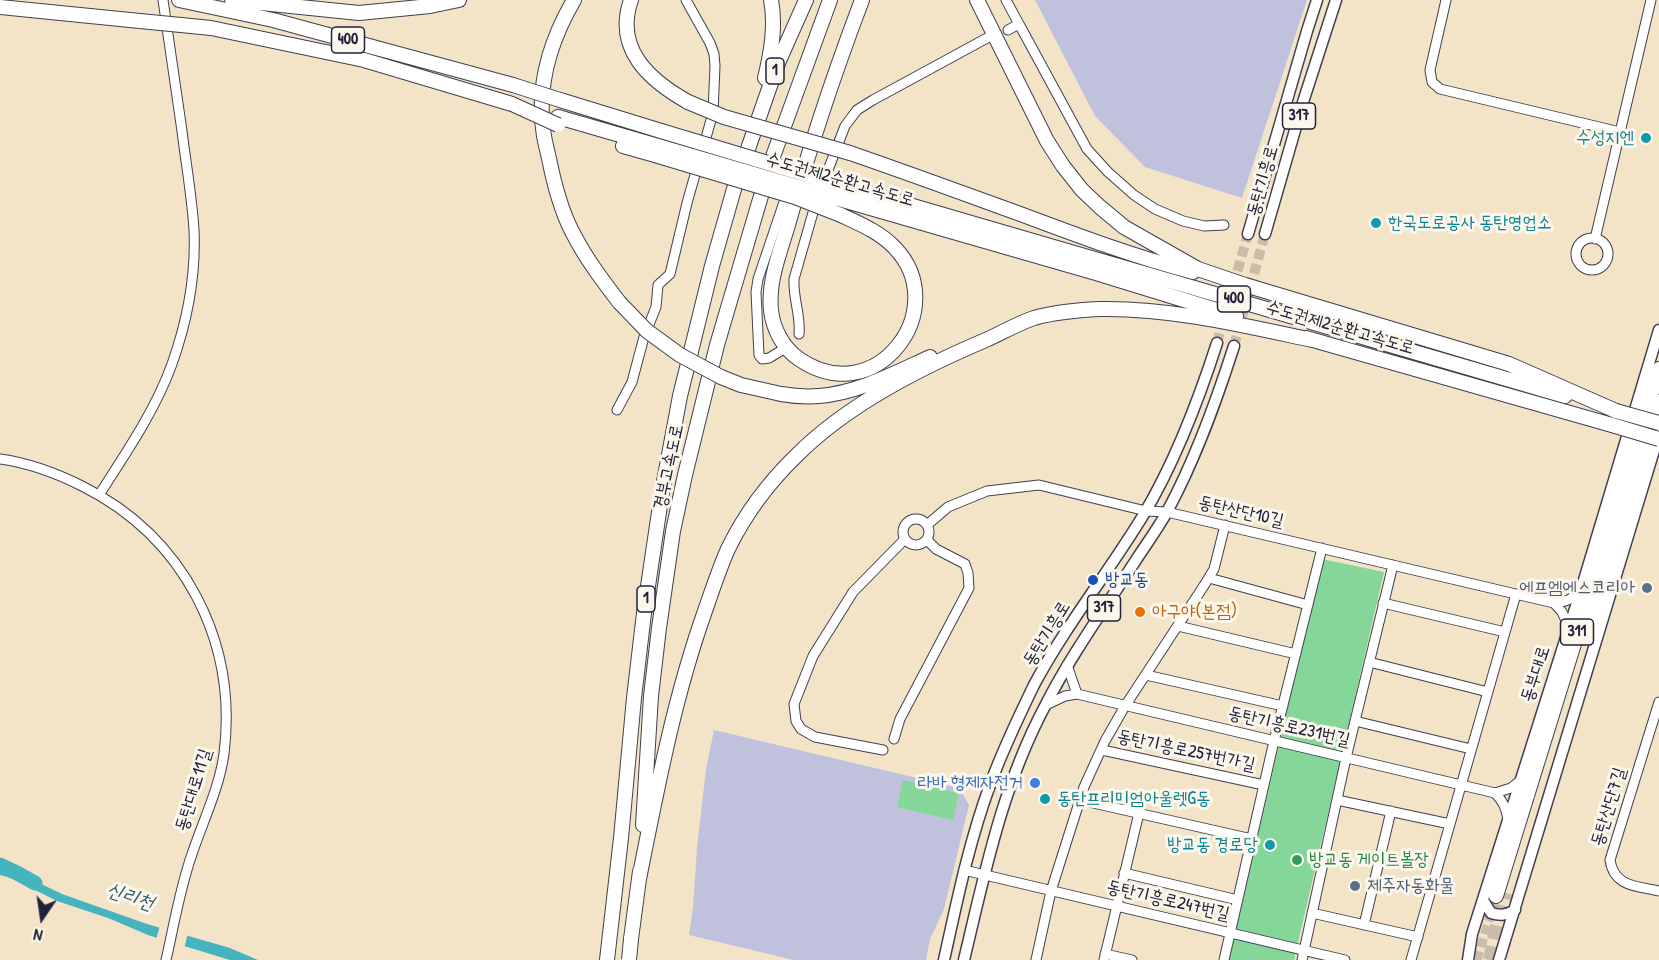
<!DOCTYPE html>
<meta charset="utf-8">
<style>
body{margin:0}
#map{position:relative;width:1659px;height:960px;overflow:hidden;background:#f3e3c7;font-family:"Patrick Hand",sans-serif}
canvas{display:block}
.north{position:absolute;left:12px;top:888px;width:60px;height:60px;-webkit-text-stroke:4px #fbf7ec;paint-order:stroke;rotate:193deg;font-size:16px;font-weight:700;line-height:24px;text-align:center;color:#22223b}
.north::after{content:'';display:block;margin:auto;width:21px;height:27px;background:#22223b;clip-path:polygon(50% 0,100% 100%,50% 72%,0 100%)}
</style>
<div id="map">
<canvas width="1659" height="960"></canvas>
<div class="north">N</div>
</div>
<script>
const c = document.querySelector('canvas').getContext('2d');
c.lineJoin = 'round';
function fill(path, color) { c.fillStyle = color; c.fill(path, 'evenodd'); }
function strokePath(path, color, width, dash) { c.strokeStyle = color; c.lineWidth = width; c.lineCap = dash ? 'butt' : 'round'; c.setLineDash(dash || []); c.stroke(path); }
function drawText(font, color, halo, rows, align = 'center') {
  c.font = font + ' "Patrick Hand","Poor Story",sans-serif'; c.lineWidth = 6; c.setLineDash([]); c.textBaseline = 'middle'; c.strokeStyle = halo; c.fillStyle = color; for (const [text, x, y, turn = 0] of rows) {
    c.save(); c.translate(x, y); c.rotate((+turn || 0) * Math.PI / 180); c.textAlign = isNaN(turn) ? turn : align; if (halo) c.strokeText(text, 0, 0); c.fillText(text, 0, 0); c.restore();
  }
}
const industrial = new Path2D(`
 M 1035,0 L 1307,0 L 1242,198 L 1145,167 L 1095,116 Z
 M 714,730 L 959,788 L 969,805 L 944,909 L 930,939 L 926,960 L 794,960 L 689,935 L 693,908 L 697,848 L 706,769 Z`);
const green = new Path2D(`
 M 1322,559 L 1384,572 L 1294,960 L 1229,960 Z
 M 903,780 L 959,793 L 953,820 L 897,807 Z`);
const water = new Path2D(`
 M 0,867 L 16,872 L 62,894 L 147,924 L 230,948 L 258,960 L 230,960 L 148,935 L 108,918 L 57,901 L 11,878 L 0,875 Z`);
const pier = new Path2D(`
 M 160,925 L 188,933 L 184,949 L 156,940 Z`);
const river = new Path2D(`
 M 0,865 L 17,873 L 35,883`);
const minorTunnel = new Path2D(`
 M 1477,960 L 1496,896`);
const majorTunnel = new Path2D(`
 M 1217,343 L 1248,234
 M 1234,346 L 1265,234`);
const highwayTunnel = new Path2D(`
 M 1490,960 L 1496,930 L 1506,893`);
const minor = new Path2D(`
 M 686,0 L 710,43 L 714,54 L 715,66 L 713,113 L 703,148
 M 1006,0 L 1019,24 L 1008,30
 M 1446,0 L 1430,70 L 1432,82 L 1440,89 L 1620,132
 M 1019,24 L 1087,149 L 1108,172 L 1134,195 L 1155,209 L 1183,221 L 1204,226 L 1224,225
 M 823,183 L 845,126 L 857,110 L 873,100 L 987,38
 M1576 254a16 16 0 1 1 32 0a16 16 0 1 1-32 0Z
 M 1595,239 L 1651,0
 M 799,334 C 801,315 793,300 794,279 L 816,202
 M 784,349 L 769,358 L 762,359 L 759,355 L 756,292 L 758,279 L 784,202
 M 617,410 L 632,382 L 644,337 L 656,307 L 658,285 L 670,274 L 687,203 L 698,164
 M 0,459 C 29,463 56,473 82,486 C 184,537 238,641 224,754 C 219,789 203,821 192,854 C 180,888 174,925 166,960
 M 99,495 C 126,453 155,411 172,364 C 187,322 196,275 194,230 C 192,197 186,164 182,131 C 176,87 169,44 163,0
 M903 532a13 13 0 1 1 26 0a13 13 0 1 1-26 0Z
 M 927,525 L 948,507 L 987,491 L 1039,485 L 1146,511 L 1167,512 L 1554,603
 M 1209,578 L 1308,605
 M 1383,603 L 1505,632
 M 1178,626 L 1296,654
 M 1569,627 L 1562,612 L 1554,603 C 1565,602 1572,600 1579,591
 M 1369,662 L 1488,692
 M 1146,675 L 1283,706
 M 1077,694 L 1495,793
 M 1659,702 L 1610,860 C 1614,887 1637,886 1659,891
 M 1046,705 L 1065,696 L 1077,694 L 1067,665
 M 1355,721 L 1471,749
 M 894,739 L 900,719 L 969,588 L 968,573 L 965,564 L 936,549 L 927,540
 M 883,750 L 815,737 L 801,729 L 796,721 L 794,704 L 813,656 L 853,592 L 905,539
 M 1102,750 L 1264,785
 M 1080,800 L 1252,839
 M 1337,800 L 1450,824
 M 1508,820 C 1506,808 1503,801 1495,793 L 1511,788 L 1521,780
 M 964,870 L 1345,960
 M 1124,873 L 1238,900
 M 1312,913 L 1418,937
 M 1364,925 L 1391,811
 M 1105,954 L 1132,960
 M 1036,960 L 1051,891 L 1084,787 L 1105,741 L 1125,706 L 1205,584 L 1214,569 L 1225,525
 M 1104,960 L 1139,813
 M 1224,960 L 1274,741 L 1322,548
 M 1302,960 L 1346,758 L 1393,565
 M 1411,960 L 1516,594`);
const major = new Path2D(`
 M 1248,234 L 1307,31 L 1317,0
 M 1265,234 L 1304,99 L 1336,0
 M 1483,900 L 1491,913 C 1501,916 1506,915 1515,910
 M 944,960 C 957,901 969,842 990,785 C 1002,751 1018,718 1034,685 C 1066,625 1109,572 1144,514 C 1176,460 1198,402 1217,343
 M 964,960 C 985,872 1002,787 1045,706 C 1071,655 1105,608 1136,560 C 1147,543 1159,527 1168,510 C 1196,458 1216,402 1234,346
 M 1468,960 L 1472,934 L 1581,590 L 1659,330
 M 1499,960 L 1659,434`);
const highway = new Path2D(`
 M 179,0 L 273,20 L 513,85
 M 232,0 L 359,13 L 430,6 L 459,0
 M 574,0 C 550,41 536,88 544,136 C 546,147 549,157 551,168 C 556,191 563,216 575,237 C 587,260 603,281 619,302
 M 631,0 C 614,49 649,80 688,102
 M 977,0 L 1047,141 L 1063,166 L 1082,190 L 1100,207 L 1124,227 L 1198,269 L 1245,285 L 1509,364 L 1616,411
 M 0,7 L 140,21
 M 181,25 L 211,28 L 364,60 L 512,104
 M 765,78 C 771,53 776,26 771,0
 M 560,100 L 661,131
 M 558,117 L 658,146
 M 623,146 L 655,155
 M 850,153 C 908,173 965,194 1023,215 C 1079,236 1135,257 1193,272
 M 851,188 L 1565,396
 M 846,201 L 1096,273 L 1236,316
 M 841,215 C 860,224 880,232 895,248 C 953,309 876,412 799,359 C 783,348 773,329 771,310 C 768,281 780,252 788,225 C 809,149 834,74 862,0
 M 1306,338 L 1612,425
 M 781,394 C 793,396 806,397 819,396 C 858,393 895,373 930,357
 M 1586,636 L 1659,402
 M 643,825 L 651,696 L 659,628 L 673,531 L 685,475 L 717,345 L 771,162 L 830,0
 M 639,879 C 657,789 674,698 705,611 C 712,591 719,569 728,549 C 745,514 769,482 797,455 C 848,404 922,367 988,339 C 1003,332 1019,323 1034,318 C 1055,312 1079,310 1100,309 C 1172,308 1242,325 1312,340
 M 1496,896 L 1659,369
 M 631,939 L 640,871
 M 607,960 L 621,838 L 634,698 L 644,613 L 662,492 L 680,396 L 712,266 L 734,189 L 778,63 L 806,0`);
const highwayBridge = new Path2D(`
 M 140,21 L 181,25
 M 513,85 L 560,100
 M 688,102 L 724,117 L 850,153
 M 512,104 L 558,125
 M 661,131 L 851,188
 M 658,146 L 846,201
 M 655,155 L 795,197 L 841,215
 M 619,302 L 647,331 L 680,355 L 721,377 L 741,385 L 781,394
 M 1616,411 L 1659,423
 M 1612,425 L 1659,439
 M 629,960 L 631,939`);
const markers = [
 [1646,138,6,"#0f9aa8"],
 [1376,223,6,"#0f9aa8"],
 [1093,580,6,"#1a4fb4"],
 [1647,588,6,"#5c6f8a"],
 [1140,612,6,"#e8710a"],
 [1035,783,6,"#3f7fe0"],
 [1045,799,6,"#0f9aa8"],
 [1270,845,6,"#0f9aa8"],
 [1297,860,6,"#2e9e5b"],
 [1355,886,6,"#5c6f8a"]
];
const shields = [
 [348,40,33],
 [775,71,18],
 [1299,116,33],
 [1234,299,33],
 [646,599,18],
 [1104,608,33],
 [1577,632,33]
];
const shieldNames = [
 ["400",348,40],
 ["1",775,71],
 ["317",1299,116],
 ["400",1234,299],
 ["1",646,599],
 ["317",1104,608],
 ["311",1577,632]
];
const cultureNames = [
 ["수성지엔",1634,138],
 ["한국도로공사 동탄영업소",1388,223,"left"],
 ["동탄프리미엄아울렛G동",1057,799,"left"],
 ["방교동 경로당",1258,845]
];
const streetNames = [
 ["수도권제2순환고속도로",840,180,16],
 ["동탄기흥로",1263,181,-74],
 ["수도권제2순환고속도로",1340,328,16],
 ["경부고속도로",669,467,-78],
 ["동탄산단10길",1241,512,13],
 ["동탄기흥로",1047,634,-58],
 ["동부대로",1536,674,-72],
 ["동탄기흥로231번길",1289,727,13],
 ["동탄기흥로257번가길",1186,751,12],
 ["동탄대로11길",194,790,-73],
 ["동탄산단7길",1609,807,-73],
 ["동탄기흥로247번길",1168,901,13]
];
const transitNames = [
 ["방교동",1105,580]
];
const serviceNames = [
 ["에프엠에스코리아",1635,588],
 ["제주자동화물",1367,886,"left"]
];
const foodNames = [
 ["아구야(본점)",1152,612]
];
const shopNames = [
 ["라바 형제자전거",1023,783]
];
const leisureNames = [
 ["방교동 게이트볼장",1309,860]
];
const waterNames = [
 ["신리천",130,897,19]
];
fill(industrial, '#c0c2dd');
fill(green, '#84d798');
fill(water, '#45b4bf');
fill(pier, '#f3e3c7');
strokePath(river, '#45b4bf', 15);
strokePath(minorTunnel, '#c9bcab', 9, [9, 4.5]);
strokePath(majorTunnel, '#c9bcab', 10, [10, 5]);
strokePath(highwayTunnel, '#c9bcab', 14, [14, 7]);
strokePath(minor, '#413f50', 11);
strokePath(major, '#413f50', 13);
strokePath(highway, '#413f50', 16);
strokePath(minor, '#fff', 9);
strokePath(major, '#fff', 10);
strokePath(highway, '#fff', 14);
strokePath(highwayBridge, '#413f50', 16, []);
strokePath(highwayBridge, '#fff', 14);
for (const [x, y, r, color] of markers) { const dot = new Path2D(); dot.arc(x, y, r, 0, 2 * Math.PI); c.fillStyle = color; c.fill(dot); strokePath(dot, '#fbf7ec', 2); }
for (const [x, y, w] of shields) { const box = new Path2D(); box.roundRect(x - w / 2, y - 13, w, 26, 4.5); c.fillStyle = '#fbf7ec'; c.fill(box); strokePath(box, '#22223b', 1.5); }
drawText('bold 16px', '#22223b', null, shieldNames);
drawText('18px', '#0d838f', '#fbf7ec', cultureNames, 'right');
drawText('18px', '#22223b', '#fbf7ec', streetNames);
drawText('18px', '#164399', '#fbf7ec', transitNames, 'left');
drawText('18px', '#4e5e75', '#fbf7ec', serviceNames, 'right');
drawText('18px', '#c56008', '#fbf7ec', foodNames, 'left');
drawText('18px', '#366cbe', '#fbf7ec', shopNames, 'right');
drawText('18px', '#27864d', '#fbf7ec', leisureNames, 'left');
drawText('italic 20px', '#305c70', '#fbf7ec', waterNames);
</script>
